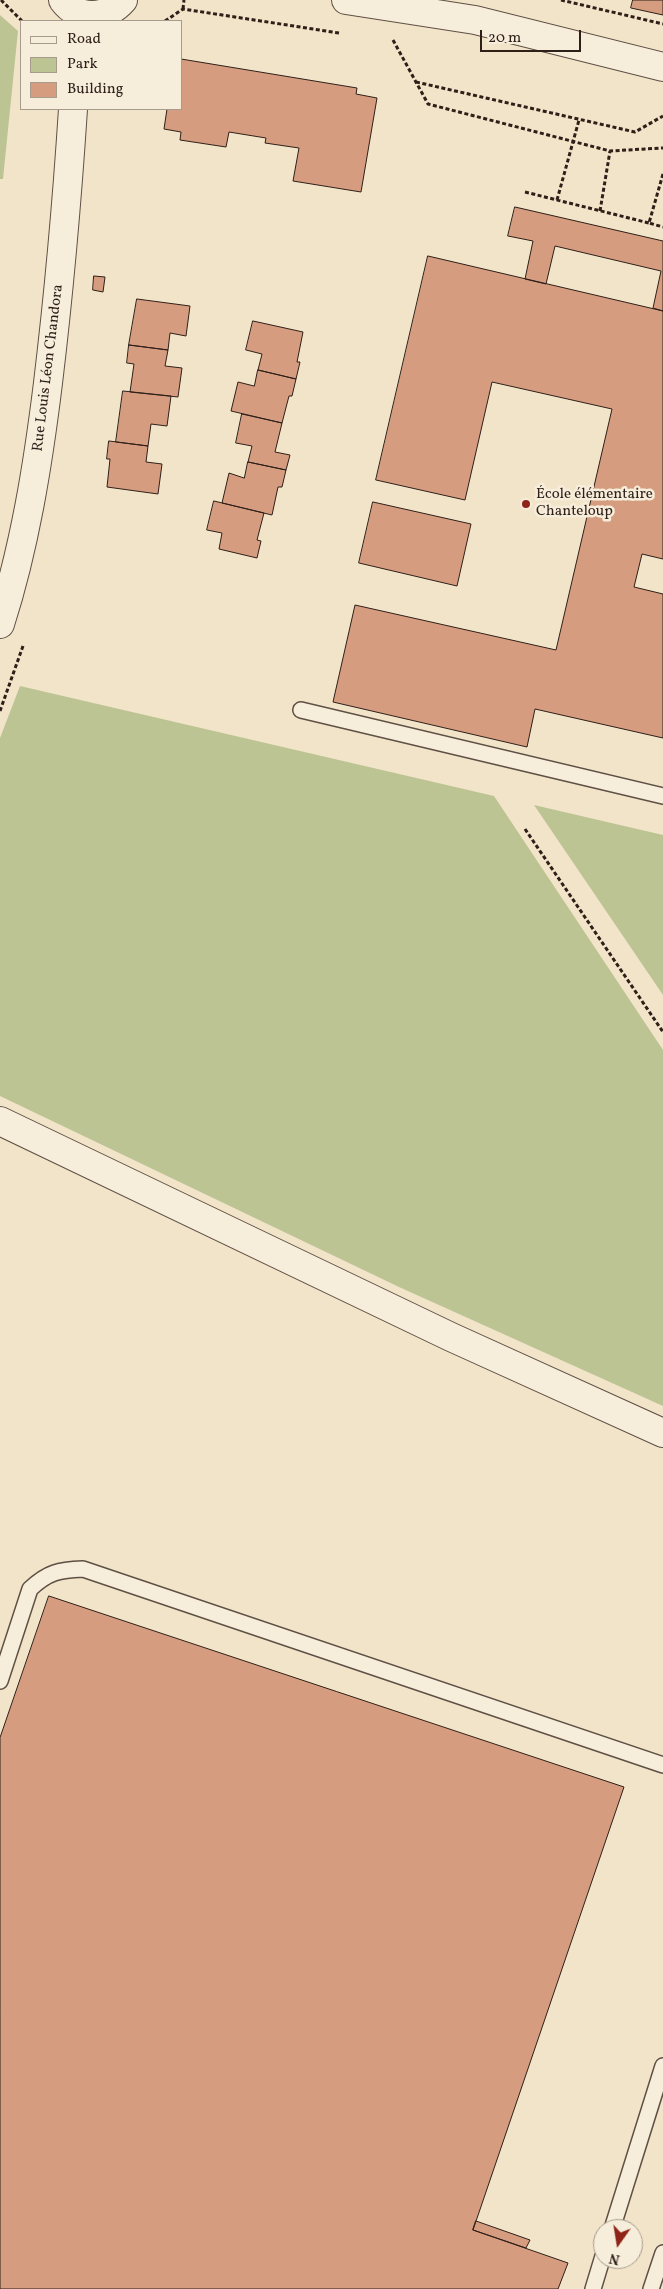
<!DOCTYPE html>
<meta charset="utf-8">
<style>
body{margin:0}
#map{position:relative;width:663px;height:2289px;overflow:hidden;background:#f2e4c8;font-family:Vollkorn,serif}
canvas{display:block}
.legend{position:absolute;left:20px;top:20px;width:162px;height:90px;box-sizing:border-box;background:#f7eddb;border:1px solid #a79b8d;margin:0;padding:6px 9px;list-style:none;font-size:15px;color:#2e1f19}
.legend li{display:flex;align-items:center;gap:10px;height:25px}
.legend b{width:25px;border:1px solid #a79b8d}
.north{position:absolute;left:593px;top:2219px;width:50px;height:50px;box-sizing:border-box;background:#f7eddb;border:1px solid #a79b8d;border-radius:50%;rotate:193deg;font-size:14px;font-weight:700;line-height:20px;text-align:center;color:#2e1f19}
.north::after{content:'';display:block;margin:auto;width:18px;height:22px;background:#8f2418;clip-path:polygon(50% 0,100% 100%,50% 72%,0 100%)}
.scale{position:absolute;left:480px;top:30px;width:101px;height:22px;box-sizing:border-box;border:2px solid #2e1f19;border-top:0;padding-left:6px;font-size:15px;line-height:18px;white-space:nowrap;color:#2e1f19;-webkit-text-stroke:4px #f7eddb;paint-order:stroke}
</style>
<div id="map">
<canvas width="663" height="2289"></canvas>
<ul class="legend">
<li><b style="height:6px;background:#f7eddb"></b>Road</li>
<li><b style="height:14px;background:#bdc494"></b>Park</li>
<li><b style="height:14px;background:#d69c7f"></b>Building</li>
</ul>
<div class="north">N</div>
<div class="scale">20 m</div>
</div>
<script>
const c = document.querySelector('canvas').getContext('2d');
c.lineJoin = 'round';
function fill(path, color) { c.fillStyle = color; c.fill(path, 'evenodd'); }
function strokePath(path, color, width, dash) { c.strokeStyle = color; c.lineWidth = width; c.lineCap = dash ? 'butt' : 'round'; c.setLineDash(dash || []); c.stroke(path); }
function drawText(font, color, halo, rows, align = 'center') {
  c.font = font + ' Vollkorn,serif'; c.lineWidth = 5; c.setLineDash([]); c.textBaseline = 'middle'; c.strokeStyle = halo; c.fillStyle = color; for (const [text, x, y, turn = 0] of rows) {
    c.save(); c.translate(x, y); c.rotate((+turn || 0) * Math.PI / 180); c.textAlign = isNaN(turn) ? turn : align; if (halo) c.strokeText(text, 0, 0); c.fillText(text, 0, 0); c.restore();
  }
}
const green = new Path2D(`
 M 0,15 L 18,31 L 3,179 L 0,179 Z
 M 20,686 L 494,796 L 663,1050 L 663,1406 L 399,1287 L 0,1096 L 0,738 Z
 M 534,805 L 663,835 L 663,995 Z`);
const building = new Path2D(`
 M 633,0 L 663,0 L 663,15 L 631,8 Z
 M 181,59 L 357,88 L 356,94 L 377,98 L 361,192 L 293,181 L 299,148 L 265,143 L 266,138 L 229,132 L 226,147 L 180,140 L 181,132 L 164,129 L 167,109 L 181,109 Z
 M 515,207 L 663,241 L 663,311 L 653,308 L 661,271 L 555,246 L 546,284 L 525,279 L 533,241 L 508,236 Z
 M 428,256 L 663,311 L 663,559 L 642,554 L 634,587 L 663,594 L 663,738 L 535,709 L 527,747 L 333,702 L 355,605 L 556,650 L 612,409 L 492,382 L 465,500 L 376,480 Z
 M 94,276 L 105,277 L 103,292 L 93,290 Z
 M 137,299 L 190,306 L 186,336 L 170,333 L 168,350 L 129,345 Z
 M 253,321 L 303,332 L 297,362 L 300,362 L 296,379 L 258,370 L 262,354 L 246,350 Z
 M 129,345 L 168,350 L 165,366 L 182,368 L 178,397 L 130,392 L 134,364 L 127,363 Z
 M 258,370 L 296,379 L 292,396 L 289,396 L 282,423 L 231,411 L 238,382 L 254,386 Z
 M 123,391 L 171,396 L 167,426 L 151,424 L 148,446 L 116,442 Z
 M 242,414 L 282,423 L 275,452 L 290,455 L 286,470 L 248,462 L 252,446 L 236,443 Z
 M 109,441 L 148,446 L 146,462 L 162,464 L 158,494 L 107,487 L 110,459 L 107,459 Z
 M 248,462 L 286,470 L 282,487 L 278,487 L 272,515 L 222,503 L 229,473 L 244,478 Z
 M 214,501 L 264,513 L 257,540 L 261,541 L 257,558 L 219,549 L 222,533 L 207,530 Z
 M 373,502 L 471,524 L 457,586 L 359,563 Z
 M 49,1596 L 624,1787 L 473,2230 L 568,2263 L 558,2289 L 0,2289 L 0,1738 Z
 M 476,2221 L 530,2240 L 526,2248 L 473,2230 Z`);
const path = new Path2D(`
 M 1,0 L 22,21
 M 561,0 L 663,24
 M 183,9 L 184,0
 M 165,21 L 183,9 L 339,33
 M 393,40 L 428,104 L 610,151 L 663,148
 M 416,82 L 635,132 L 663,116
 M 663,174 L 649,223 L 663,227
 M 525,192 L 649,223
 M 557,200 L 579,120
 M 600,211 L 610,151
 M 0,711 L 23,646
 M 525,829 L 663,1032`);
const lane = new Path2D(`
 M 301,710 L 663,796
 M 0,1681 L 30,1589 C 48,1572 59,1570 83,1569 L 663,1765
 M 612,2229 L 663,2066
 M 593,2289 L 603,2256
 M 651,2289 L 663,2253`);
const street = new Path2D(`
 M 63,0 C 78,21 107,19 123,0
 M 346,0 L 475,20 L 663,67
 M 0,624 C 25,546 38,464 48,383 C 59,292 67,201 73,109
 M 0,1121 L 451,1337 L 663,1433`);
const markers = [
 [526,504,5,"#8f2418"]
];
const streetNames = [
 ["Rue Louis Léon Chandora",49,368,-83]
];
const poiNames = [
 ["École élémentaire",536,495],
 ["Chanteloup",536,512]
];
fill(green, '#bdc494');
fill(building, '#d69c7f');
strokePath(building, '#2e1f19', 1);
strokePath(lane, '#5f5045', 18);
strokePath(street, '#5f5045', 30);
strokePath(path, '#2e1f19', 3, [4, 2.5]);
strokePath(lane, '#f7eddb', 15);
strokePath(street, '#f7eddb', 28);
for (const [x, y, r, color] of markers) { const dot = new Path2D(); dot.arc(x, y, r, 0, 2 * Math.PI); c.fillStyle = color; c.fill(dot); strokePath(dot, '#f7eddb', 2); }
drawText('15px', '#2e1f19', '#f7eddb', streetNames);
drawText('15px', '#2e1f19', '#f7eddb', poiNames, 'left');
</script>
